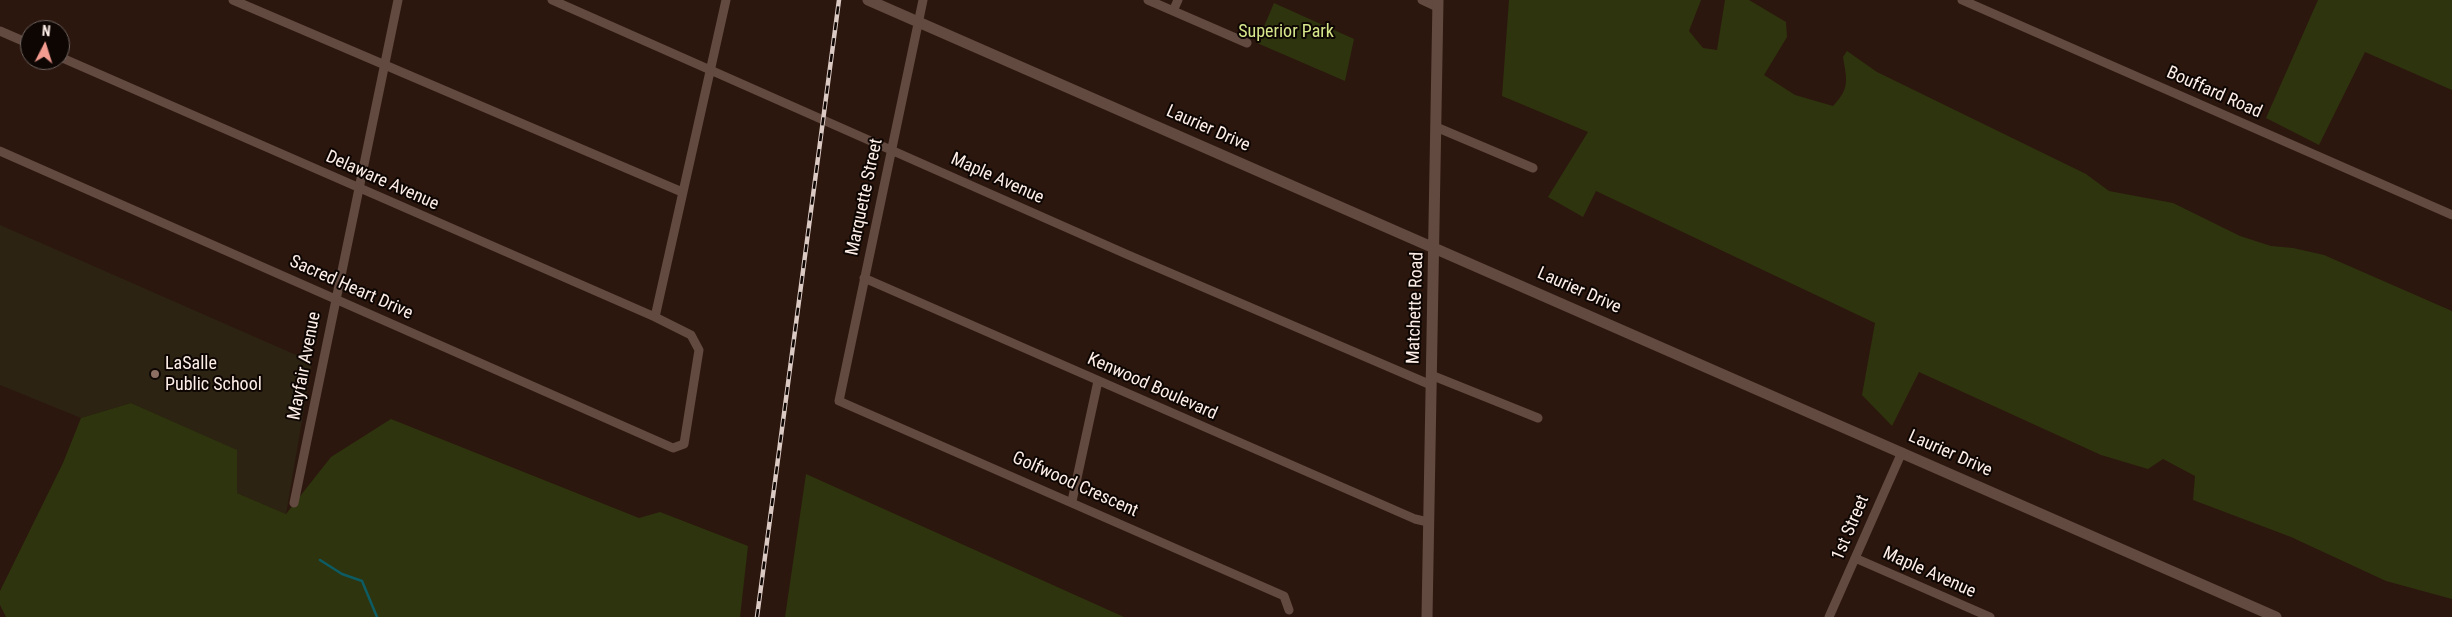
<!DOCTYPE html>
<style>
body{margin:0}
#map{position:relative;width:2452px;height:617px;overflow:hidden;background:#2c170e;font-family:"Roboto Condensed",sans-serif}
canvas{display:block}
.north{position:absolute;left:20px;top:20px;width:50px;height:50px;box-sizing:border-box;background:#0e0603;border:1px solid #6e635f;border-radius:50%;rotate:5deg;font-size:14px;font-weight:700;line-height:20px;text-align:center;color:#feeee8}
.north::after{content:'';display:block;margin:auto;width:18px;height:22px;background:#f59c90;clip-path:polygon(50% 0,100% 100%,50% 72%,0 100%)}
</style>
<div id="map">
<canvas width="2452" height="617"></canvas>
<div class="north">N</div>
</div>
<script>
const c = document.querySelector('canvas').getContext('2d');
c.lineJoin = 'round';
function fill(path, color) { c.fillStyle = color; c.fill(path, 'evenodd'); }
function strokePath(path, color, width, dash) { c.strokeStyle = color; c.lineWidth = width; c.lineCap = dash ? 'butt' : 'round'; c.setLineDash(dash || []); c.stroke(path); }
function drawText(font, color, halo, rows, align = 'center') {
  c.font = font + ' "Roboto Condensed",sans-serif'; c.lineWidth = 4; c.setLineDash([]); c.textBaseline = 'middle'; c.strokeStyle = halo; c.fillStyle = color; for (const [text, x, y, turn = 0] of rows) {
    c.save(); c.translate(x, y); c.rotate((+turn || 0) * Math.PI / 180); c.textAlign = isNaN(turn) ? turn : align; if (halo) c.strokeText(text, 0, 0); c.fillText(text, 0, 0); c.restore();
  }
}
const education = new Path2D(`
 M 0,225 L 312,362 L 286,514 L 237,493 L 236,450 L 131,403 L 81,418 L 0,385 Z`);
const green = new Path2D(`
 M 1509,0 L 1701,0 L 1689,31 L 1703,48 L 1717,50 L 1725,0 L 1749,0 L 1786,22 L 1787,37 L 1764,75 L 1795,95 L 1833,106 C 1850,88 1847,81 1843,57 L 1847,51 L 1877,72 L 2086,174 L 2109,191 L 2173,203 L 2240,236 L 2271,246 L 2293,248 L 2324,255 L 2452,311 L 2452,599 L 2386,581 L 2291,537 L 2193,500 L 2195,476 L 2163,459 L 2148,469 L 2101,455 L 1919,372 L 1892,426 L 1862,395 L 1875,323 L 1596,191 L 1583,217 L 1548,197 L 1588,132 L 1502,96 Z
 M 2318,0 L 2452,0 L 2452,90 L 2365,52 L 2319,145 L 2266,118 Z
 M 1274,3 L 1354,39 L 1345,81 L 1257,43 Z
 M 131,403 L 237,450 L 237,493 L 286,514 L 331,457 L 391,419 L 639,518 L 660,512 L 748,546 L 740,617 L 6,617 L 0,605 L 0,591 L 63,463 L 81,418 Z
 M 806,474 L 1124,617 L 785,617 Z`);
const stream = new Path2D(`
 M 320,560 L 342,574 L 362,581 L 377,617`);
const minor = new Path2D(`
 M 233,0 L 682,192
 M 552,0 L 1126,254 L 1431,385
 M 923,0 L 839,401 L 1284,596 L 1289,610
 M 1148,0 L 1247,43
 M 1422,0 L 1437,7
 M 1962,0 L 2452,215
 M 1173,11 L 1178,0
 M 0,31 L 30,44
 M 1436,127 L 1533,168
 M 0,151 L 673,448 L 684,444 L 699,350 L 691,335 L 655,317 L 60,57
 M 864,278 L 1415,519 L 1428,522
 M 655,317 L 726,0
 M 1431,375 L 1538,418
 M 1072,501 L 1098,381
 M 294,503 L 398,0
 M 1855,558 L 1990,617
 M 1829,617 L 1902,452`);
const tertiary = new Path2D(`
 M 868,0 L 2276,617
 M 1427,617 L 1438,0`);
const rail = new Path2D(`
 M 757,617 L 839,0`);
const markers = [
 [155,374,5,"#8d6e63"]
];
const parkNames = [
 ["Superior Park",1286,32]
];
const streetNames = [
 ["Bouffard Road",2214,93,24],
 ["Laurier Drive",1208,129,24],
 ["Maple Avenue",997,179,24],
 ["Delaware Avenue",382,181,24],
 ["Marquette Street",865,197,-78],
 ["Sacred Heart Drive",351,288,24],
 ["Laurier Drive",1579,291,24],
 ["Matchette Road",1416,308,-88],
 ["Mayfair Avenue",305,366,-79],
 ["Kenwood Boulevard",1152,387,24],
 ["Laurier Drive",1950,454,24],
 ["Golfwood Crescent",1075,485,24],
 ["1st Street",1851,528,-67],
 ["Maple Avenue",1929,573,24]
];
const poiNames = [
 ["LaSalle",165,364],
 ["Public School",165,385]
];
fill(education, '#2c2313');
fill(green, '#2e340e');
strokePath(stream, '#0d5c64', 2.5);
strokePath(minor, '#624a40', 9);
strokePath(tertiary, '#624a40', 11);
strokePath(rail, '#dbcac4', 4.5);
strokePath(rail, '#0e0603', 2.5, [8]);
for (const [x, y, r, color] of markers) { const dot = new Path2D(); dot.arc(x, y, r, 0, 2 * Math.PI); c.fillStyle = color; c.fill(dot); strokePath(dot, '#0e0603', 2); }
drawText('18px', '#d7e78b', '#0e0603', parkNames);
drawText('18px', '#feeee8', '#0e0603', streetNames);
drawText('18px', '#feeee8', '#0e0603', poiNames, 'left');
</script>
